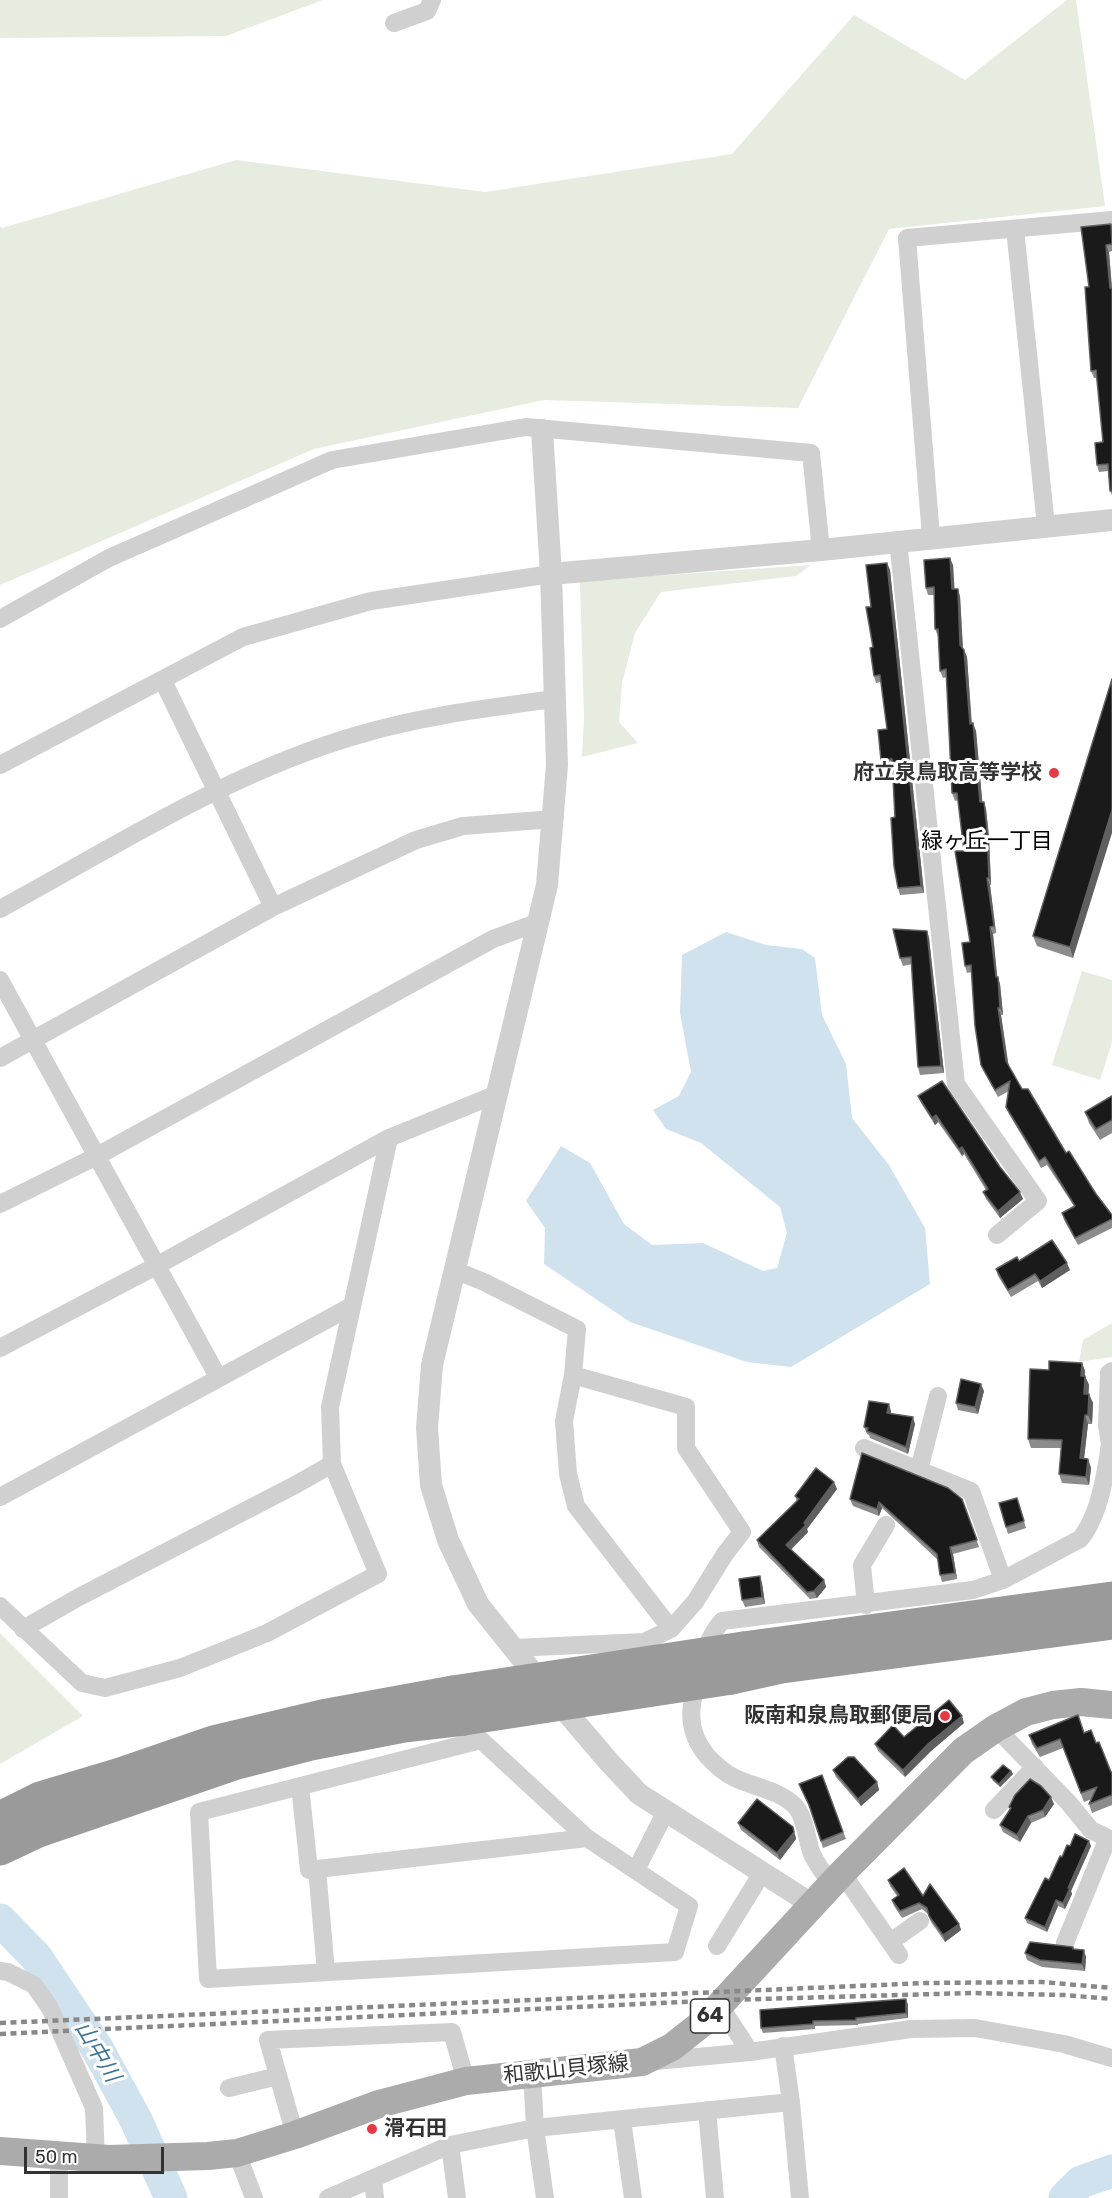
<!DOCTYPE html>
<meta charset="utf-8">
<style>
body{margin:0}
#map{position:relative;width:1112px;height:2198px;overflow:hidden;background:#fff;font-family:Rubik,sans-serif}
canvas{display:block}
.scale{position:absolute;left:24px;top:2147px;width:140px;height:27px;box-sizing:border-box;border:3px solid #333;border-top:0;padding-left:8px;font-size:18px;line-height:21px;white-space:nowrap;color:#333;-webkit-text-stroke:4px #fff;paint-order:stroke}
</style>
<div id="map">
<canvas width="1112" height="2198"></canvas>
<div class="scale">50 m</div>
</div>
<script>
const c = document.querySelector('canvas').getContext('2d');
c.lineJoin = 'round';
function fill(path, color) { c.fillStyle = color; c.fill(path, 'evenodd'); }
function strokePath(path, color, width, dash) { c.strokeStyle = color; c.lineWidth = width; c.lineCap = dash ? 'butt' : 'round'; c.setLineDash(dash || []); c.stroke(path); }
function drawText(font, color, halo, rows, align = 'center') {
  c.font = font + ' Rubik,"Noto Sans JP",sans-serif'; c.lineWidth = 6; c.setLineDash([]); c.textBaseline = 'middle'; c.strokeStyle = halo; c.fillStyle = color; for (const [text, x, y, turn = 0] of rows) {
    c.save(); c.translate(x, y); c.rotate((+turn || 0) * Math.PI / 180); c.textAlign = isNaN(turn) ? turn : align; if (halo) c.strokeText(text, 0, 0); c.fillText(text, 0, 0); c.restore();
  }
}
const green = new Path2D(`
 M 0,0 L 323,0 L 226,36 L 0,38 Z
 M 1067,0 L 1076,0 L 1105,206 L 889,229 L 798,408 L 544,400 L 314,449 L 0,585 L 0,226 L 2,228 L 236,160 L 485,192 L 732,154 L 854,15 L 965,80 Z
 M 811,565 L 796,576 L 661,592 L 635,633 L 622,683 L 619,722 L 638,743 L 582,757 L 584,718 L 580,581 Z
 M 1082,971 L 1112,980 L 1112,1042 L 1100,1080 L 1052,1065 Z
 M 1112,1323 L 1112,1357 L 1079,1362 L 1083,1340 Z
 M 0,1633 L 83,1716 L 0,1764 Z`);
const water = new Path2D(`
 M 726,932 L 766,945 L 802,949 L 815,958 L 822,1015 L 846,1064 L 852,1118 L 889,1165 L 925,1228 L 930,1284 L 791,1367 L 747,1362 L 630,1322 L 544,1264 L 545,1228 L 526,1201 L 561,1146 L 590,1163 L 624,1224 L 652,1245 L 703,1243 L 763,1271 L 777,1268 L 787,1233 L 780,1207 L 701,1143 L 666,1129 L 653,1110 L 679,1096 L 691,1072 L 680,1013 L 682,955 Z`);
const river = new Path2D(`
 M 0,1920 L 36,1957 L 98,2050 L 136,2120 L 171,2198
 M 1065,2198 L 1081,2182 L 1112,2171`);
const minor = new Path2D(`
 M 394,23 L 427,11 L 432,0
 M 1015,229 L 1046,526
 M 931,537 L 907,238 L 1112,220
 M 898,541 L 956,1084 L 1038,1201 L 997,1235
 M 0,619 L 109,558 L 332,460 L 526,427 L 811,453 L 821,550
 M 163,681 L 273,907
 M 0,765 L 243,637 L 371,601 L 551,574
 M 0,909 C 116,846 230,772 358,735 C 422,716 488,708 554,699
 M 0,980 L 218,1377
 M 0,1058 L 273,907 L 416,840 L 463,826 L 554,819
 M 0,1204 L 97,1156 L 493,939 L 539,922
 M 454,1270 L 484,1282 L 577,1329 L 573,1375 L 564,1421 L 568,1474 L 576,1506 L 671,1629
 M 0,1348 L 156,1266 L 389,1138 L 497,1094
 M 1110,1444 L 1107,1426 L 1109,1373 L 1112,1371
 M 864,1448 L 971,1491 L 1003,1580
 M 919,1470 L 938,1396
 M 0,1497 L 350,1307
 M 866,1605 L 862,1565 L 886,1525
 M 0,1606 L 82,1683 L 105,1688 L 180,1668 L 240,1644 L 267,1633 L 378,1574 L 332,1464 L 330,1407 L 389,1138
 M 23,1629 L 79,1597 L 297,1484 L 332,1464
 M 514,1648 L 644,1642 L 671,1629 L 695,1602 L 725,1554 L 742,1532 L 686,1448 L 686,1407 L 573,1375
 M 996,1728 L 1068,1802 L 1091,1830 L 1112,1840
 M 481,1740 L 587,1838 L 689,1906 L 675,1952 L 208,1979 L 199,1812 Z
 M 300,1786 L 309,1870 L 587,1838
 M 994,1810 L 1035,1767
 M 317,1869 L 326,1972
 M 636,1870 L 666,1811
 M 842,1873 L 899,1955
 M 832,1885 C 825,1875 817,1865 812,1854 C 806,1839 806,1818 795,1806 C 780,1790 752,1787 733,1777 C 723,1772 716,1765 708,1757 C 684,1729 690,1704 700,1671 C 706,1650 707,1639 722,1621 L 973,1590 L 1003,1580 L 1080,1539 C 1099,1517 1106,1473 1110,1444 L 1112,1443
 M 890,1942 L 920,1921
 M 1065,1943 L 1108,1838
 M 717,1946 L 762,1873
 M 0,1971 L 8,1972 L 34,1985 L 50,2008 L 94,2108 L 96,2159
 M 720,2006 L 750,2052
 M 783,2046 L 791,2102 L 800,2198
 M 656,2061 L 750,2052 L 911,2029 L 975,2028 L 1064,2044 L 1112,2058
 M 532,2074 L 535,2128 L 545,2198
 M 229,2088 L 278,2076
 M 707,2110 L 715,2198
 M 622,2120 L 633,2198
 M 295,2135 L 268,2040 L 452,2032 L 466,2081
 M 450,2145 L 457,2198
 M 237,2153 L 254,2198
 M 59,2156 L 59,2198
 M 373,2179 L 375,2198
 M 328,2198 L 450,2145 L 535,2128 L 791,2102`);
const tertiary = new Path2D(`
 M 542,430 L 551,574 L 557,765 L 547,885 L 432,1365 L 427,1428 L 431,1485 L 448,1540 L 478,1604 L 534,1674 L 609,1762 L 639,1794 L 813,1905
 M 551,574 L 821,550 L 1112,520`);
const primary = new Path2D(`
 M 0,2151 L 109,2159 L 208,2156 L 237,2153 L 295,2135 L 379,2104 L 466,2081 L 642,2062 L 672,2047 L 705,2021 L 842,1873 L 963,1751 L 996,1728 L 1026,1712 L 1053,1705 L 1081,1702 L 1112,1705`);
const motorway = new Path2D(`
 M 743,1648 L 1112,1598
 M 732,1678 L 782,1667 L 1112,1623
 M 0,1818 L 40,1798 L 120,1774 L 213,1742 L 322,1716 L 453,1692
 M 0,1849 L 36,1832 L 237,1763 L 311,1744 L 404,1726 L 464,1719`);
const rail = new Path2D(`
 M 0,2023 L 926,1983 L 1042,1982 L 1112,1988
 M 0,2034 L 725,2000 L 971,1993 L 1064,1995 L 1112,1999`);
const motorwayBridge = new Path2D(`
 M 453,1692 L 743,1648
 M 464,1719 L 732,1678`);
const wall = new Path2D(`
 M 1112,228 L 1112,251 L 1109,252 L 1112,286 L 1112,495 L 1110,491 L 1108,471 L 1099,472 L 1097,465 L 1103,442 L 1097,378 L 1094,378 L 1091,371 L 1089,287 Z
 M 887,563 L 890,570 L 924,893 L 900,895 L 898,888 L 895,817 L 892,766 L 883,767 L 881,760 L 887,729 L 881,682 L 876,683 L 874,676 L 871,607 Z
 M 953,565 L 954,589 L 960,596 L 963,648 L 967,657 L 972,724 L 976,731 L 982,802 L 986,809 L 989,837 L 991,885 L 990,885 L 996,933 L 993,934 L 997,977 L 1000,984 L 1003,1015 L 1001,1015 L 1008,1065 L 1022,1089 L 1066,1153 L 1112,1215 L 1112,1228 L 1078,1245 L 1064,1220 L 1062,1213 L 1074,1206 L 1047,1165 L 1041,1168 L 1009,1114 L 1006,1107 L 1009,1091 L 998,1097 L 984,1072 L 981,1065 L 972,972 L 967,973 L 965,966 L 970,942 L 964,851 L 958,800 L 955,801 L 952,793 L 947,677 L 943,678 L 940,671 L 938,636 L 935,629 L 934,595 L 928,595 L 926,588 Z
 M 1112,679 L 1073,958 L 1037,946 L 1033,936 Z
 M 927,931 L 929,938 L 944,1073 L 920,1075 L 918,1067 L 912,964 L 903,966 L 900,958 Z
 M 918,1096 L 1000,1167 L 1023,1199 L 1000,1218 L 986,1199 L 983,1192 L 986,1190 L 964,1154 L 962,1156 L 938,1122 L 935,1125 L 921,1103 Z
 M 1112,1096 L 1112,1133 L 1100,1140 L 1089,1123 L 1085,1112 Z
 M 1019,1261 L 1070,1270 L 1042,1288 L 1038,1281 L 1011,1297 L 998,1276 L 996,1269 Z
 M 1082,1363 L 1085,1371 L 1085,1376 L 1089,1385 L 1088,1394 L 1093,1403 L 1092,1424 L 1088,1424 L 1084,1459 L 1088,1459 L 1091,1468 L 1089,1485 L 1062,1483 L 1059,1474 L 1061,1448 L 1031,1448 L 1028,1439 L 1049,1370 Z
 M 984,1391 L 978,1414 L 958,1410 L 956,1403 Z
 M 891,1411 L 891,1414 L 915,1424 L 908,1454 L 870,1438 L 869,1435 L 867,1434 L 864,1427 Z
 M 837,1489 L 807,1529 L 808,1532 L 791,1550 L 824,1580 L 826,1587 L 817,1598 L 810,1599 L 759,1547 L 757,1540 L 797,1502 L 795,1496 Z
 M 1017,1498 L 1026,1528 L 1008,1534 L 1006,1527 Z
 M 850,1499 L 962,1499 L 979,1547 L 953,1554 L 957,1579 L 942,1582 L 940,1575 L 938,1560 L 882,1508 L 879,1516 L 853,1506 Z
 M 762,1583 L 765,1604 L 745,1607 L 742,1600 Z
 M 964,1723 L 931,1751 L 905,1777 L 878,1751 L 875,1744 Z
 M 1084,1733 L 1096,1743 L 1111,1772 L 1112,1772 L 1112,1805 L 1092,1813 L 1089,1804 L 1092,1799 L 1084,1802 L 1063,1748 L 1040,1757 L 1032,1744 L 1029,1735 Z
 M 833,1770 L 877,1782 L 879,1790 L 861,1806 L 836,1777 Z
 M 1011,1771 L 1013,1774 L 1000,1787 L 993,1781 L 991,1777 Z
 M 822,1775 L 846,1839 L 823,1848 L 811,1810 L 799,1784 Z
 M 1054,1804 L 1045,1817 L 1031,1823 L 1020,1842 L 1003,1832 L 1000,1825 L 1010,1809 L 1009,1807 Z
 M 738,1823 L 795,1834 L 796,1839 L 780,1860 L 741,1830 Z
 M 1070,1846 L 1091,1846 L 1071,1891 L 1072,1894 L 1065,1909 L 1058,1906 L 1047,1932 L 1027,1923 L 1025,1918 Z
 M 888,1880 L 923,1896 L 959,1924 L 961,1930 L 945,1942 L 931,1922 L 928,1914 L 922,1909 L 902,1918 L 894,1906 L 892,1900 L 897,1896 L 890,1886 Z
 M 1073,1947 L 1074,1949 L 1086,1957 L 1085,1971 L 1042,1967 L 1027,1960 L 1025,1953 Z
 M 906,1999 L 908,2005 L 908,2018 L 858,2024 L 858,2025 L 815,2026 L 815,2029 L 763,2033 L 761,2028 Z`);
const shadedWall = new Path2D(`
 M 1106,245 L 1109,252 L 1112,293 L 1110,288 Z
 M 950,558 L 953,565 L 955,596 L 952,589 Z
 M 887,563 L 890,570 L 924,893 L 921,886 Z
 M 958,589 L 960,596 L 963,652 L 960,645 Z
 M 964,650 L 967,657 L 972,731 L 970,724 Z
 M 973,723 L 976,731 L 983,809 L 980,802 Z
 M 984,802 L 986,809 L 989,837 L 991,885 L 989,878 Z
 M 1112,810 L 1112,833 L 1073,958 L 1070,947 Z
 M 987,878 L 990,885 L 996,933 L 994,926 Z
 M 990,927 L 993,934 L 998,984 L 996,977 Z
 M 927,931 L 929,938 L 944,1073 L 941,1066 Z
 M 998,977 L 1000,984 L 1003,1015 L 1000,1008 Z
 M 998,1008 L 1001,1015 L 1009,1068 L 1006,1061 Z
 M 936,1115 L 938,1122 L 935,1125 L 932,1118 Z
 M 962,1147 L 964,1154 L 962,1156 L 959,1149 Z
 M 1020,1192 L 1023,1199 L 1000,1218 L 998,1211 Z
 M 1067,1263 L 1070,1270 L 1042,1288 L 1040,1281 Z
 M 1082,1363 L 1085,1371 L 1084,1385 L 1081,1376 Z
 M 1085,1376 L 1089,1385 L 1088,1403 L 1084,1394 Z
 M 981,1384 L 984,1391 L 978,1414 L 975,1407 Z
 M 1089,1394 L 1093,1403 L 1092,1424 L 1088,1415 Z
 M 889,1404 L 891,1411 L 890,1420 L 887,1413 Z
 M 1085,1415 L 1088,1424 L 1083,1467 L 1080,1458 Z
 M 913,1417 L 915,1424 L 908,1454 L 906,1447 Z
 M 1088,1459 L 1091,1468 L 1089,1485 L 1086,1477 Z
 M 834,1482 L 837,1489 L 807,1529 L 808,1532 L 788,1552 L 786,1545 L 804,1523 Z
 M 879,1502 L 882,1508 L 879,1516 L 877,1509 Z
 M 950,1547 L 953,1554 L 957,1579 L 955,1573 Z
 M 760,1576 L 762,1583 L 765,1604 L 762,1597 Z
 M 824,1580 L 826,1587 L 817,1598 L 814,1591 Z
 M 962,1716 L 964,1723 L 931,1751 L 905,1777 L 903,1770 L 928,1744 Z
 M 1011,1771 L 1013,1774 L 1000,1787 L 999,1784 Z
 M 877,1782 L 879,1790 L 861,1806 L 858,1799 Z
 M 1051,1797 L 1054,1804 L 1045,1817 L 1043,1810 Z
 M 1028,1816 L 1031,1823 L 1020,1842 L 1017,1835 Z
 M 793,1827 L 796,1839 L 780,1860 L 777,1853 Z
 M 1089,1841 L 1091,1846 L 1071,1891 L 1072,1894 L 1065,1909 L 1063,1903 L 1068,1888 Z
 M 1056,1900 L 1058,1906 L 1047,1932 L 1045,1927 Z
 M 959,1924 L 961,1930 L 945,1942 L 943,1935 Z
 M 1084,1950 L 1086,1957 L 1085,1971 L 1082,1964 Z
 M 906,1999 L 908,2005 L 908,2018 L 906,2013 Z`);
const building = new Path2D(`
 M 1111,224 L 1112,244 L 1106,245 L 1110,288 L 1112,288 L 1112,491 L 1110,491 L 1108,464 L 1097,465 L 1095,443 L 1103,442 L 1096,370 L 1091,371 L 1085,287 L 1089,287 L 1081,227 Z
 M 950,558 L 952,589 L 958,589 L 960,645 L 964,650 L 970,724 L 973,723 L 980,802 L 984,802 L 987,830 L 989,878 L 987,878 L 994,926 L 990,927 L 996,977 L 998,977 L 1000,1008 L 998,1008 L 1006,1061 L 1022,1089 L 1028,1089 L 1066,1153 L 1069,1151 L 1096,1194 L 1112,1215 L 1112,1219 L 1075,1238 L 1062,1213 L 1075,1206 L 1045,1157 L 1039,1161 L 1006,1107 L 1010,1081 L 995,1090 L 981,1065 L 975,1026 L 971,965 L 965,966 L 962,943 L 970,942 L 955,851 L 964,851 L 957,793 L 952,793 L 946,669 L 940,671 L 938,629 L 935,629 L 934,587 L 926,588 L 924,560 Z
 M 887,563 L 921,886 L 898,888 L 894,866 L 891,818 L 895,817 L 892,759 L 881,760 L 878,730 L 887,729 L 880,675 L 874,676 L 870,648 L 873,647 L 866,607 L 871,607 L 866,565 Z
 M 1112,679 L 1112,810 L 1070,947 L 1033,936 Z
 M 893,929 L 927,931 L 941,1066 L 918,1067 L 911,957 L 900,958 Z
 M 942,1081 L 1000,1167 L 1020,1192 L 998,1211 L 983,1192 L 988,1189 L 962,1147 L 959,1149 L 936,1115 L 932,1118 L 918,1096 Z
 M 1112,1096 L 1112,1120 L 1096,1129 L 1085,1112 Z
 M 1052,1240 L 1067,1263 L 1040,1281 L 1035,1274 L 1008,1290 L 996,1269 L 1017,1257 L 1019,1261 Z
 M 1049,1361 L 1082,1363 L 1081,1376 L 1085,1376 L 1084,1394 L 1089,1394 L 1088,1415 L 1085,1415 L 1080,1458 L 1088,1459 L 1086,1477 L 1059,1474 L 1062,1440 L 1028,1439 L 1030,1369 L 1049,1370 Z
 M 961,1379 L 981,1384 L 975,1407 L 956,1403 Z
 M 869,1401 L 889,1404 L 887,1413 L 913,1417 L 906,1447 L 867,1431 L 868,1428 L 864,1427 Z
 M 862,1453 L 948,1488 L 962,1499 L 977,1540 L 950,1547 L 955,1573 L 940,1575 L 937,1554 L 879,1502 L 877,1509 L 850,1499 Z
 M 816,1468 L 834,1482 L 804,1523 L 806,1525 L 786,1545 L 824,1580 L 814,1591 L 807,1592 L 757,1540 L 799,1499 L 795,1496 Z
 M 1017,1498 L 1024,1521 L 1006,1527 L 999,1503 Z
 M 760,1576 L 762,1597 L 742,1600 L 739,1579 Z
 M 949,1700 L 962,1716 L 928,1744 L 903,1770 L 875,1744 L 893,1725 L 904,1737 Z
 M 1078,1715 L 1084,1733 L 1091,1730 L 1096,1743 L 1099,1742 L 1111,1772 L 1112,1772 L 1112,1795 L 1089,1804 L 1097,1787 L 1081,1793 L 1060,1739 L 1037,1748 L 1029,1735 Z
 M 848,1757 L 854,1757 L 877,1782 L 858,1799 L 833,1770 Z
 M 1003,1765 L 1011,1771 L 999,1784 L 991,1777 Z
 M 822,1775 L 843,1832 L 821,1841 L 809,1805 L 799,1784 Z
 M 1030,1779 L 1041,1786 L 1051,1797 L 1043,1810 L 1028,1816 L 1017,1835 L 1000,1825 L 1011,1808 L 1009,1807 L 1015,1795 Z
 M 757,1799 L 793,1827 L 794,1832 L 777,1853 L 738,1823 Z
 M 1075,1834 L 1089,1841 L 1068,1888 L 1070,1888 L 1063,1903 L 1056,1900 L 1045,1927 L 1025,1918 L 1045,1878 L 1049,1880 L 1060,1856 L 1062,1857 L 1067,1845 L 1070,1846 Z
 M 904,1868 L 923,1896 L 930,1884 L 959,1924 L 943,1935 L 929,1916 L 927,1908 L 919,1903 L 900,1911 L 892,1900 L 899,1895 L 888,1880 Z
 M 1030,1942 L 1073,1947 L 1073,1949 L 1084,1950 L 1082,1964 L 1040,1960 L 1025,1953 Z
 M 906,1999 L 906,2013 L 856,2018 L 856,2020 L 813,2021 L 813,2024 L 761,2028 L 760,2010 Z`);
const markers = [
 [1054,773,6,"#e63946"],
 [945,1716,6,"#e63946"],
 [372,2129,6,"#e63946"]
];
const shields = [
 [710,2016,39]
];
const shieldNames = [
 ["64",710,2016]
];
const poiNames = [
 ["府立泉鳥取高等学校",1042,773],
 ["阪南和泉鳥取郵便局",933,1716],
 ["滑石田",384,2129,"left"]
];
const streetNames = [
 ["和歌山貝塚線",566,2070,-6]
];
const neighbourhoodNames = [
 ["緑ヶ丘一丁目",987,842]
];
const waterNames = [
 ["山中川",97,2052,59]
];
fill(green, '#e6ecdf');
fill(water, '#cfe2ee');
strokePath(river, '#cfe2ee', 33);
strokePath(minor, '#d0d0d0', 18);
strokePath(tertiary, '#d0d0d0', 22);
strokePath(primary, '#ababab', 28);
strokePath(motorway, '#9a9a9a', 33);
strokePath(rail, '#888', 4.5, [6, 4.5]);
strokePath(motorwayBridge, '#9a9a9a', 33);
fill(wall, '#8c8c8c');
fill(shadedWall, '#5f5f5f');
fill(building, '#1a1a1a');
strokePath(building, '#5f5f5f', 1.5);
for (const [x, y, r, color] of markers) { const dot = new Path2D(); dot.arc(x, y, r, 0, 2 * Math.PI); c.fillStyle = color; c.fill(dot); strokePath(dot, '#fff', 2); }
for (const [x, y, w] of shields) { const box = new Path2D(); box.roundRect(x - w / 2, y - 17, w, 34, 4.5); c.fillStyle = '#fff'; c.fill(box); strokePath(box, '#333', 1.5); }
drawText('bold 20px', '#333', null, shieldNames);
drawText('bold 21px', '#333', '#fff', poiNames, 'right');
drawText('21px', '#333', '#fff', streetNames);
drawText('22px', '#000', '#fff', neighbourhoodNames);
drawText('italic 22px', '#3f7597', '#fff', waterNames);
</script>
